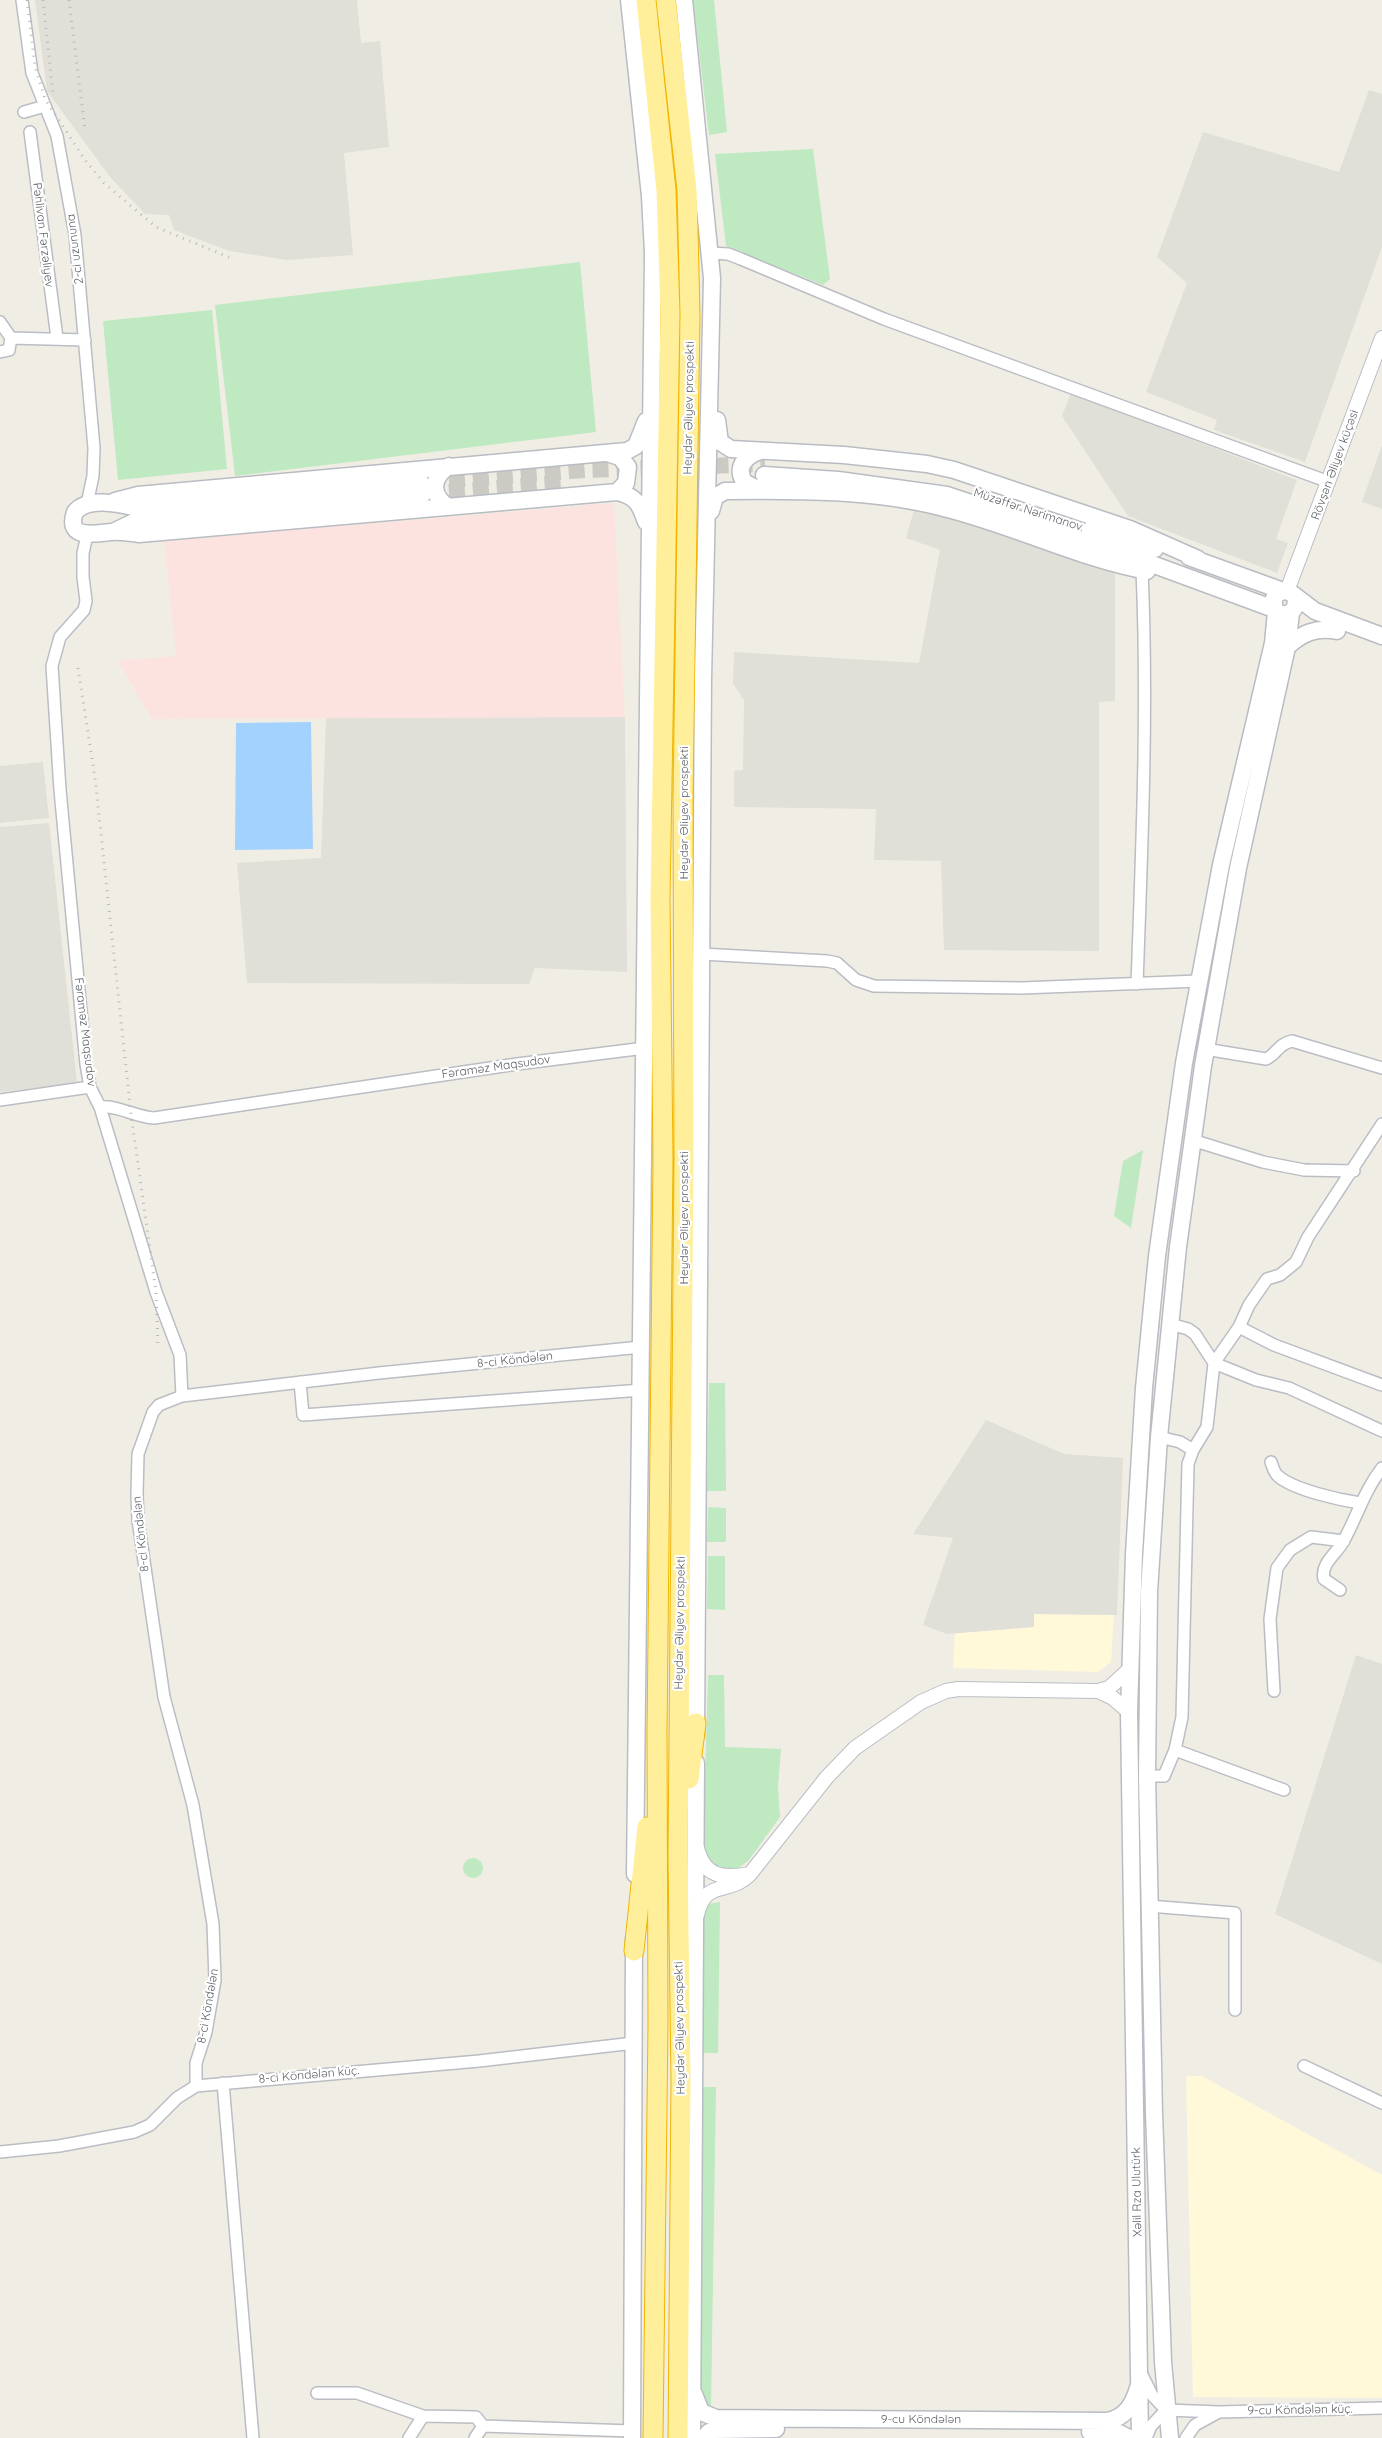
<!DOCTYPE html>
<meta charset="utf-8">
<style>
body{margin:0}
canvas{display:block;background:#f0eee4}
</style>
<canvas width="1382" height="2438"></canvas>
<script>
const c = document.querySelector('canvas').getContext('2d');
c.lineJoin = 'round';
function fill(path, color) { c.fillStyle = color; c.fill(path, 'evenodd'); }
function strokePath(path, color, width, dash) { c.strokeStyle = color; c.lineWidth = width; c.lineCap = dash ? 'butt' : 'round'; c.setLineDash(dash || []); c.stroke(path); }
function drawText(font, color, halo, rows, align = 'center') {
  c.font = font + ' Quicksand,sans-serif'; c.lineWidth = 4.5; c.setLineDash([]); c.textBaseline = 'middle'; c.strokeStyle = halo; c.fillStyle = color; for (const [text, x, y, turn = 0] of rows) {
    c.save(); c.translate(x, y); c.rotate((+turn || 0) * Math.PI / 180); c.textAlign = isNaN(turn) ? turn : align; if (halo) c.strokeText(text, 0, 0); c.fillText(text, 0, 0); c.restore();
  }
}
const commercial = new Path2D(`
 M 1034,1614 L 1114,1615 L 1111,1662 L 1098,1672 L 953,1668 L 955,1633 L 1034,1627 Z
 M 1186,2076 L 1202,2076 L 1382,2175 L 1382,2398 L 1193,2397 Z`);
const industrial = new Path2D(`
 M 35,0 L 357,0 L 361,43 L 380,41 L 389,147 L 344,153 L 353,255 L 287,260 L 229,251 L 174,230 L 169,215 L 145,214 L 110,177 L 47,91 Z
 M 1369,90 L 1382,94 L 1382,247 L 1305,462 L 1214,430 L 1217,420 L 1146,392 L 1187,283 L 1157,257 L 1203,132 L 1339,172 Z
 M 1071,393 L 1297,480 L 1276,539 L 1288,543 L 1277,573 L 1128,516 L 1062,416 Z
 M 1382,445 L 1382,509 L 1362,502 Z
 M 914,510 L 959,520 L 1115,572 L 1115,701 L 1099,702 L 1099,951 L 944,950 L 941,861 L 874,860 L 876,809 L 734,807 L 734,771 L 743,770 L 744,700 L 733,684 L 734,652 L 919,663 L 940,550 L 906,538 Z
 M 625,717 L 627,972 L 535,968 L 529,984 L 247,983 L 237,863 L 321,858 L 326,718 Z
 M 43,762 L 49,818 L 0,823 L 0,766 Z
 M 49,823 L 77,1083 L 0,1092 L 0,827 Z
 M 986,1420 L 1064,1454 L 1123,1458 L 1117,1615 L 1034,1614 L 1034,1627 L 947,1634 L 923,1625 L 953,1538 L 913,1534 Z
 M 1356,1655 L 1382,1664 L 1382,1964 L 1275,1914 Z`);
const medical = new Path2D(`
 M 614,503 L 625,717 L 152,719 L 118,661 L 176,656 L 164,541 Z`);
const green = new Path2D(`
 M 693,0 L 714,0 L 727,132 L 709,135 Z
 M 813,149 L 830,279 L 823,285 L 726,246 L 715,154 Z
 M 580,262 L 596,432 L 235,476 L 215,305 Z
 M 212,310 L 227,469 L 118,480 L 103,321 Z
 M 1143,1150 L 1131,1228 L 1114,1216 L 1123,1161 Z
 M 709,1383 L 725,1383 L 726,1491 L 707,1491 Z
 M 708,1507 L 726,1508 L 726,1542 L 707,1542 Z
 M 708,1556 L 725,1556 L 725,1610 L 707,1609 Z
 M 708,1675 L 724,1675 L 725,1747 L 781,1749 L 778,1786 L 780,1817 L 749,1860 L 736,1870 C 719,1868 712,1866 703,1851 Z
 M463 1868a10 10 0 1 1 20 0a10 10 0 1 1-20 0Z
 M 720,1902 L 718,2053 L 701,2053 L 702,1916 L 708,1904 Z
 M 701,2087 L 716,2087 L 711,2408 L 706,2408 L 698,2395 Z`);
const water = new Path2D(`
 M 311,722 L 313,849 L 235,850 L 236,723 Z`);
const secondaryTunnel = new Path2D(`
 M 425,482 L 586,470 L 765,464
 M 425,494 L 562,483`);
const minor = new Path2D(`
 M 22,0 L 32,73 L 57,136 L 75,235 L 94,448 L 93,476 L 87,504
 M 24,112 L 45,106
 M 30,132 L 57,338
 M 711,253 L 728,254 L 741,259 L 884,319 L 1329,482
 M 0,322 L 11,338
 M 11,338 L 85,340
 M 0,352 L 9,350 L 11,338
 M 87,535 L 83,553 L 83,577 L 86,601 L 84,610 L 60,637 L 52,666 L 60,790 L 86,1064 L 90,1087 L 100,1107 C 118,1105 135,1117 154,1118 L 517,1064 L 645,1048
 M 702,954 L 827,961 L 837,963 L 856,980 L 874,986 L 1022,988 L 1198,981
 M 1137,984 C 1142,845 1148,708 1142,570
 M 1205,1049 L 1266,1059 C 1277,1054 1278,1044 1292,1041 L 1382,1068
 M 0,1100 L 90,1087
 M 100,1107 L 156,1292 L 180,1355 L 182,1396
 M 1192,1140 L 1263,1162 L 1304,1170 L 1354,1171
 M 1170,1324 L 1188,1329 L 1195,1334 L 1214,1363 L 1256,1380 L 1289,1388 L 1382,1431
 M 1239,1327 L 1274,1345 L 1382,1385
 M 300,1382 L 303,1415 L 642,1390
 M 1159,1437 L 1180,1442 L 1193,1450
 M 1271,1462 C 1273,1467 1274,1473 1278,1476 C 1294,1490 1340,1500 1360,1503
 M 1340,1590 L 1324,1579 C 1320,1564 1337,1553 1343,1542 C 1357,1517 1364,1491 1382,1468
 M 1274,1691 L 1270,1619 L 1277,1568 L 1290,1550 L 1311,1537 L 1344,1541
 M 1175,1750 L 1182,1717 L 1188,1464 L 1193,1450 L 1207,1427 L 1214,1363 L 1239,1327 L 1249,1305 L 1267,1279 L 1280,1275 L 1296,1262 L 1308,1237 L 1382,1124
 M 1147,1776 L 1164,1776 L 1175,1750 L 1284,1790
 M 1149,1906 L 1235,1913 L 1235,2010
 M 1304,2066 L 1382,2103
 M 223,2083 L 253,2438
 M 196,2086 L 196,2063 L 206,2032 L 215,1980 L 213,1924 L 193,1805 L 164,1697 L 138,1520 L 137,1495 L 138,1454 L 153,1412 L 159,1405 L 182,1396 L 379,1373 L 641,1347
 M 0,2152 L 59,2146 L 134,2132 L 150,2125 L 177,2098 L 196,2086 L 479,2061 L 634,2043
 M 1141,2373 L 1152,2395 L 1166,2410 L 1219,2412 L 1382,2408
 M 317,2393 L 357,2393 L 423,2416 L 476,2417 L 483,2426
 M 409,2438 L 423,2416
 M 475,2438 L 483,2426 L 632,2431
 M 1146,2438 L 1151,2426 L 1166,2410
 M 1186,2438 L 1195,2425 L 1217,2413`);
const tertiary = new Path2D(`
 M 1287,591 L 1382,338
 M 1098,1691 L 1113,1698 L 1129,1712
 M 697,1848 C 704,1877 723,1879 750,1874
 M 697,1915 C 705,1878 728,1896 750,1874 L 827,1777 L 855,1748 L 921,1702 L 946,1691 L 958,1689 L 1098,1691 L 1109,1688 L 1131,1668`);
const secondary = new Path2D(`
 M 629,0 L 650,196 L 653,253 L 635,1874
 M 684,0 L 712,278 L 703,679 L 696,1736
 M 717,420 L 720,442 L 731,449 L 844,455 L 927,464 L 954,470 L 1130,529 L 1198,559
 M 610,454 L 620,457 L 628,467 L 626,483 L 617,492
 M 764,475 L 838,480 L 947,495 L 1130,556 L 1274,609 C 1285,621 1301,610 1294,595 C 1287,589 1279,590 1274,598 L 1274,609
 M 421,483 L 138,508 C 120,504 88,496 75,512 C 65,541 96,533 111,532 C 120,531 130,533 139,534 L 617,492 C 636,496 640,504 646,522
 M 759,490 L 744,482 C 735,466 746,456 760,451
 M 115,501 L 138,495 L 627,451 L 636,446 L 646,421
 M 447,506 C 430,494 432,477 449,466
 M 711,511 L 715,497 L 725,491 C 798,490 874,490 944,508 C 1013,525 1078,558 1147,571
 M 1090,530 L 1155,549
 M 115,531 L 138,520 L 423,494
 M 1189,557 L 1283,591
 M 1294,595 L 1315,611 L 1382,636
 M 1287,647 C 1302,633 1316,627 1337,631
 M 694,2394 L 701,2412 L 716,2418 L 1107,2421 C 1125,2418 1133,2405 1138,2388
 M 1090,2432 L 1119,2433 L 1129,2438
 M 632,2438 L 634,1938
 M 692,2438 L 696,1763
 M 704,2438 L 709,2432 L 715,2430 L 776,2429
 M 1140,2438 L 1129,1712 L 1134,1554 L 1144,1388 L 1157,1256 L 1184,1063 L 1221,865 L 1273,643 L 1276,612
 M 1170,2438 L 1163,2362 L 1154,2113 L 1147,1776 L 1149,1592 L 1159,1437 L 1178,1247 L 1203,1066 L 1238,868 L 1287,647 L 1291,613`);
const trunk = new Path2D(`
 M 646,0 L 666,190 L 670,313 L 660,899 L 663,1158 L 657,1733 L 658,2025 L 653,2438
 M 666,0 L 687,190 L 690,315 L 683,796 L 684,1159 L 678,1854 L 681,2080 L 678,2438
 M 689,1779 L 696,1723
 M 634,1951 L 647,1827`);
const rail = new Path2D(`
 M 27,0 L 35,66 L 45,99 L 85,160 L 104,183 L 156,227 L 231,258
 M 43,0 L 53,94
 M 69,0 L 85,130
 M 78,668 L 95,778 L 131,1114 L 156,1292 L 158,1348`);
const streetNames = [
 ["Pəhlivan Fərzəliyev",43,235,83],
 ["2-ci uzununa",75,249,-97],
 ["Heydər Əliyev prospekti",689,408,-89],
 ["Rövşən Əliyev küçəsi",1335,465,-70],
 ["Müzəffər Nərimanov",1028,510,18],
 ["Heydər Əliyev prospekti",684,813,-90],
 ["Fəraməz Maqsudov",85,1032,83],
 ["Fəraməz Maqsudov",496,1067,-8],
 ["Heydər Əliyev prospekti",684,1218,-90],
 ["8-ci Köndələn",515,1360,-6],
 ["8-ci Köndələn",141,1534,-96],
 ["Heydər Əliyev prospekti",680,1623,-89],
 ["8-ci Köndələn",208,2006,-80],
 ["Heydər Əliyev prospekti",680,2028,-91],
 ["8-ci Köndələn küç.",309,2075,-5],
 ["Xəlil Rza Ulutürk",1137,2192,-91],
 ["9-cu Köndələn küç.",1300,2410,-1],
 ["9-cu Köndələn",921,2419]
];
fill(commercial, '#fff8d9');
fill(industrial, '#e0dfd8');
fill(medical, '#fde3df');
fill(green, '#bee9c1');
fill(water, '#a4d2ff');
strokePath(secondaryTunnel, '#cbcac4', 16, [16, 8]);
strokePath(minor, '#bbbdc4', 14);
strokePath(tertiary, '#bbbdc4', 16);
strokePath(secondary, '#b9bcc3', 19);
strokePath(trunk, '#f3b500', 21);
strokePath(minor, '#fff', 11);
strokePath(tertiary, '#fff', 14);
strokePath(secondary, '#fff', 16);
strokePath(trunk, '#ffef9a', 19);
strokePath(rail, '#b7b8b9', 3, [1, 6]);
drawText('12px', '#5c5f66', '#fff', streetNames);
</script>
